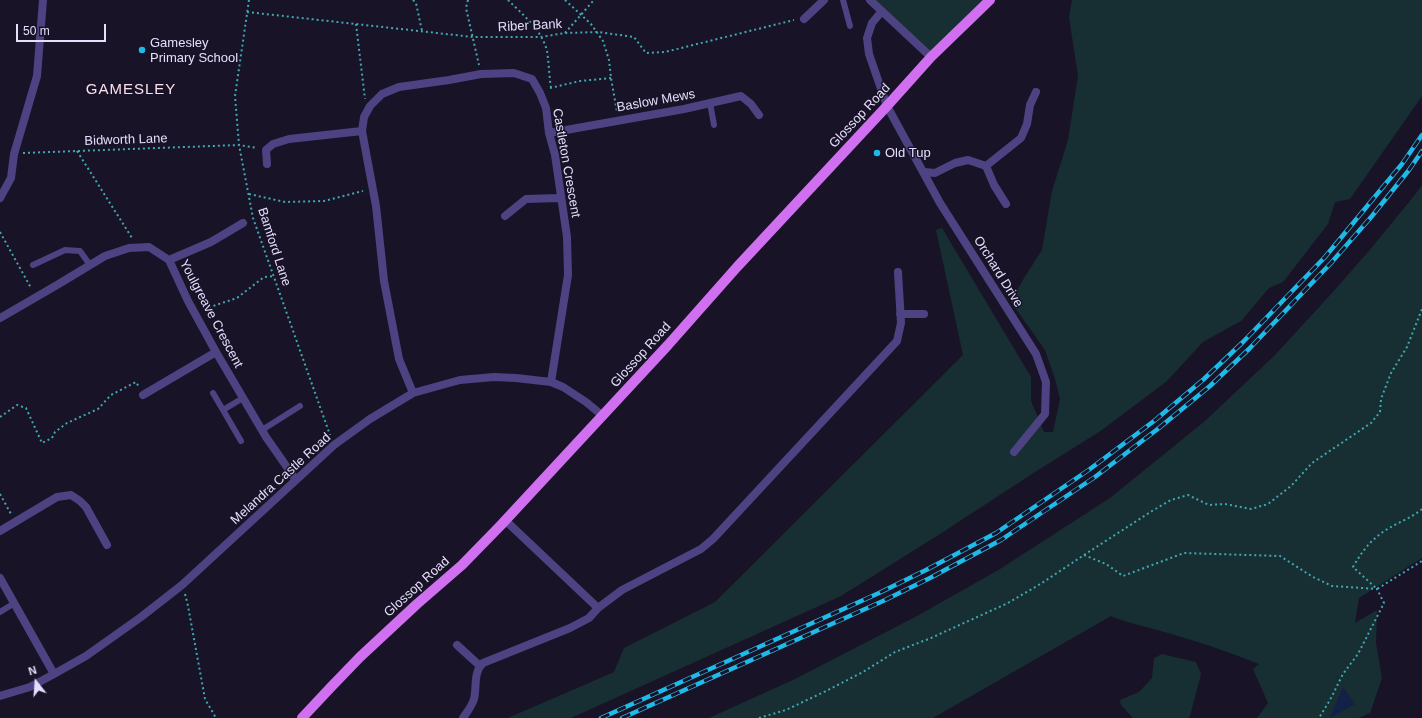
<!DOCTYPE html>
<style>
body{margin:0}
#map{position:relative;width:1422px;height:718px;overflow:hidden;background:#191328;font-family:Arial,sans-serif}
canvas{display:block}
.north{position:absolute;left:16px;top:662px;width:40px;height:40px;-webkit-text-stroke:3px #191328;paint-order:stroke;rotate:343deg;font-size:11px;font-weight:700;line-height:16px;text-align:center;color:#e5defc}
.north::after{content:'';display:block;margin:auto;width:14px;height:18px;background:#e5defc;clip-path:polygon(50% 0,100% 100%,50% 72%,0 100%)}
.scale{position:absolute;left:16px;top:24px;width:90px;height:18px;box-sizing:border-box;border:2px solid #e5defc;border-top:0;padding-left:5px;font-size:12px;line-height:14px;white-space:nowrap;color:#e5defc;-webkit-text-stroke:3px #191328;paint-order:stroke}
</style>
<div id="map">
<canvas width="1422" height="718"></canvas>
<div class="north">N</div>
<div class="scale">50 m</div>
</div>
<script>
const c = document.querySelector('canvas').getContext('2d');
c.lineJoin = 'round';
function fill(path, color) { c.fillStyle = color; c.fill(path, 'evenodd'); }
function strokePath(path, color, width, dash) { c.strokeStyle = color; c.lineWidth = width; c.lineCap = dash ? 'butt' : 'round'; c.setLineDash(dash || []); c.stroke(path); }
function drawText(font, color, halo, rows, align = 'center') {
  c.font = font + ' Arial,sans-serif'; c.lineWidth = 3; c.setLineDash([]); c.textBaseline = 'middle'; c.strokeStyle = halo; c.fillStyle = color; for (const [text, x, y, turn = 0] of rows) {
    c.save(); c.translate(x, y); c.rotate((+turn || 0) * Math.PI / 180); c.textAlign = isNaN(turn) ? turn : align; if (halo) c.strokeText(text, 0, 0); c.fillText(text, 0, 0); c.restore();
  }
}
const green = new Path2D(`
 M 875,0 L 984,0 L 930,52 Z
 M 1072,0 L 1422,0 L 1422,96 L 1350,199 L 1335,202 L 1328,224 L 1283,282 L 1269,288 L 1241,321 L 1203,342 L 1167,381 L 1099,432 L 1035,472 L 940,534 L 841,596 L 571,718 L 508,718 L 614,672 L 624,648 L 715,602 L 963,355 L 936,230 L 942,228 L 1031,377 L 1031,401 L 1044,432 L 1053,432 L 1060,399 L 1055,379 L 1045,350 L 1011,302 L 1024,278 L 1042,250 L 1052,191 L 1068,140 L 1078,76 L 1069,17 Z
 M 1422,185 L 1422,558 L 1359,598 L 1355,623 L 1377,610 L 1376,643 L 1382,678 L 1370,713 L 1359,718 L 1257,718 L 1268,703 L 1253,669 L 1259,664 C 1227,651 1194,640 1161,631 C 1144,626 1127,623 1111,616 L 933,718 L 709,718 L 795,679 L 919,615 L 1000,569 L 1110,498 L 1205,421 L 1275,355 L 1332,293 L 1368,252 L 1414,196 Z
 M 1162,654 L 1196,662 L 1201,674 L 1190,716 L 1188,718 L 1133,718 L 1121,705 L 1120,700 L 1139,692 L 1152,678 L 1154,658 Z`);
const water = new Path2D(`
 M 1343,687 L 1355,704 L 1330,718 Z`);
const path = new Path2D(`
 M 249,0 L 235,96 L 239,145 L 253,218 L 330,435
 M 413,0 L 416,3 L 422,31
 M 468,0 L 466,8 L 479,65
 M 508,0 C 522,14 542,30 547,51 C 549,63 549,76 551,88
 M 565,0 L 591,24 L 603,41 L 609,60 L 611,78 L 617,112
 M 247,12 L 473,37 L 541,37 L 565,33 L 598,32 L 634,37 L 646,53 L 665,52 L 794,20
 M 356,24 L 365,99
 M 565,33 L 594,0
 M 550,88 L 580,81 L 611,78
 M 77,151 L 132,238
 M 23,153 L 239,145 L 257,148
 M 249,194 L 285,202 L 324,201 L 363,191
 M 0,232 L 31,288
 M 204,309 L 237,298 L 264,277 L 274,276
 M 0,417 L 17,405 L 26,408 L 42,443 L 52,438 L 55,432 L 67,423 L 98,409 L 111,395 L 136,382 L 139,387
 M 0,494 L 11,514
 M 1422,509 C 1409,520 1392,524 1379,535 C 1368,543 1360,555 1353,567 L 1377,589 L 1422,561
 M 1084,555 L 1152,511 L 1171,500 L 1188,495 L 1209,505 L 1225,504 L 1251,509 L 1268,504 L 1291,486 L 1312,463 L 1371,423 L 1380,412 L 1381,399 L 1391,373 L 1407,347 L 1422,309
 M 185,594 L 188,606 L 205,699 L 216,718
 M 759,718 L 786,710 L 826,691 L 863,672 L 895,652 L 931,638 L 1008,603 L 1042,583 L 1084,555 L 1106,564 L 1123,576 L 1184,553 L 1280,556 L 1313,577 L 1332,586 L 1377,589 L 1384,603 L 1358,654 L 1343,674 L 1330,700 L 1319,718`);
const service = new Path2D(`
 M 843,0 L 850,26
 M 710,103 L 714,125
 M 33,265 L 65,250 L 80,251 L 90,265
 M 213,393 L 223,410
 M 262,430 L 300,406
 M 241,441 L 223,410 L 243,398
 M 0,612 L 13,604`);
const pedestrian = new Path2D(`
 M 0,198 L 11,178 L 14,154 L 37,76 L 43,0`);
const minor = new Path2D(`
 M 870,0 L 931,57
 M 882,11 L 872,23 L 867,38 L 869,54 L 887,106 L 940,203 L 1036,354 L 1046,382 L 1045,414 L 1014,452
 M 804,19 L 824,0
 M 549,133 L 684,109 L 741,96 L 751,104 L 759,115
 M 267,164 L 266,150 L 273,144 L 289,139 L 362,131
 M 986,166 L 994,185 L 1006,204
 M 924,172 L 935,173 L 955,163 L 968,160 L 986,166 L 1021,138 L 1027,124 L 1030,105 L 1036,92
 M 505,216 L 526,199 L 560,198
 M 169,260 L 211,242 L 243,223
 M 900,314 L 924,314
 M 0,318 L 57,285 L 105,256 L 129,248 L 149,247 L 169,260 L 188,301 L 216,352 L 266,437 L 296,480
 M 413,393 L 399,359 L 384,281 L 376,206 L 362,131 L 364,117 L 370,106 L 382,94 L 399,87 L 449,80 L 481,74 L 514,73 L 532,79 L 540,93 L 546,108 L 549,133 L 555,155 L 567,237 L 568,275 L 551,382
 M 143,395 L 216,352
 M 506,521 L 598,608
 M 0,531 L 57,497 L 71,495 L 80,501 L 86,507 L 107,545
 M 0,578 L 54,674
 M 457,645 L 480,666
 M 0,696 L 30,687 L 54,674 L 86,656 L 141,617 L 182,585 L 334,445 L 370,419 L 413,393 L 460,380 L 494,377 L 516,378 L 551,382 L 563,387 L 586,402 L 603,416
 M 463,718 C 467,712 472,706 474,699 C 477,687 473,672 483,663 L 570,628 L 589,618 L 598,608 L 622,590 L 701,549 L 713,539 L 897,341 L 901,323 L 898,272`);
const primary = new Path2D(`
 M 302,718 L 332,686 L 360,657 L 417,604 L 462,565 L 501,525 L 668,345 L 737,267 L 887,106 L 931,57 L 990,0`);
const rail = new Path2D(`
 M 601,718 L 879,593 L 926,570 L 996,533 L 1090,469 L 1154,421 L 1204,379 L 1243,342 L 1325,257 L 1402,164 L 1422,135
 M 622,718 L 883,601 L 930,578 L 1001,540 L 1095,477 L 1159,428 L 1210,386 L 1249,349 L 1331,263 L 1372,216 L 1409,170 L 1422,151`);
const markers = [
 [142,50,4,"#1ebbe8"],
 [877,153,4,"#1ebbe8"]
];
const streetNames = [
 ["Riber Bank",530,26,-3],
 ["Baslow Mews",656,101,-10],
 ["Glossop Road",860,116,-47],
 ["Bidworth Lane",126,140,-2],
 ["Castleton Crescent",566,163,80],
 ["Bamford Lane",274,247,72],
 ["Orchard Drive",998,272,58],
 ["Youlgreave Crescent",211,314,62],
 ["Glossop Road",641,355,-48],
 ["Melandra Castle Road",281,479,-42],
 ["Glossop Road",417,587,-42]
];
const poiNames = [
 ["Gamesley",150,43],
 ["Primary School",150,58],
 ["Old Tup",885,153]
];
const quarterNames = [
 ["GAMESLEY",131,90]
];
fill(green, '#172f32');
fill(water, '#132047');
strokePath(path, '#3ea9b0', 2, [2, 3]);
strokePath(service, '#4d4382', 6);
strokePath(pedestrian, '#4d4382', 8);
strokePath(minor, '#4d4382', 8);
strokePath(primary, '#d070f0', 10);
strokePath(rail, '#1ebbe8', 4.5);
strokePath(rail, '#191328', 3, [9]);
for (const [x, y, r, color] of markers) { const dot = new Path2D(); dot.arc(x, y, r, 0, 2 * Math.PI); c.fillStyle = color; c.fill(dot); strokePath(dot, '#191328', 1.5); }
drawText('13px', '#e5defc', '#191328', streetNames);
drawText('13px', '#e5defc', '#191328', poiNames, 'left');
c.letterSpacing = '1px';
drawText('15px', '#fce0ee', '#191328', quarterNames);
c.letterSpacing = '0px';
</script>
